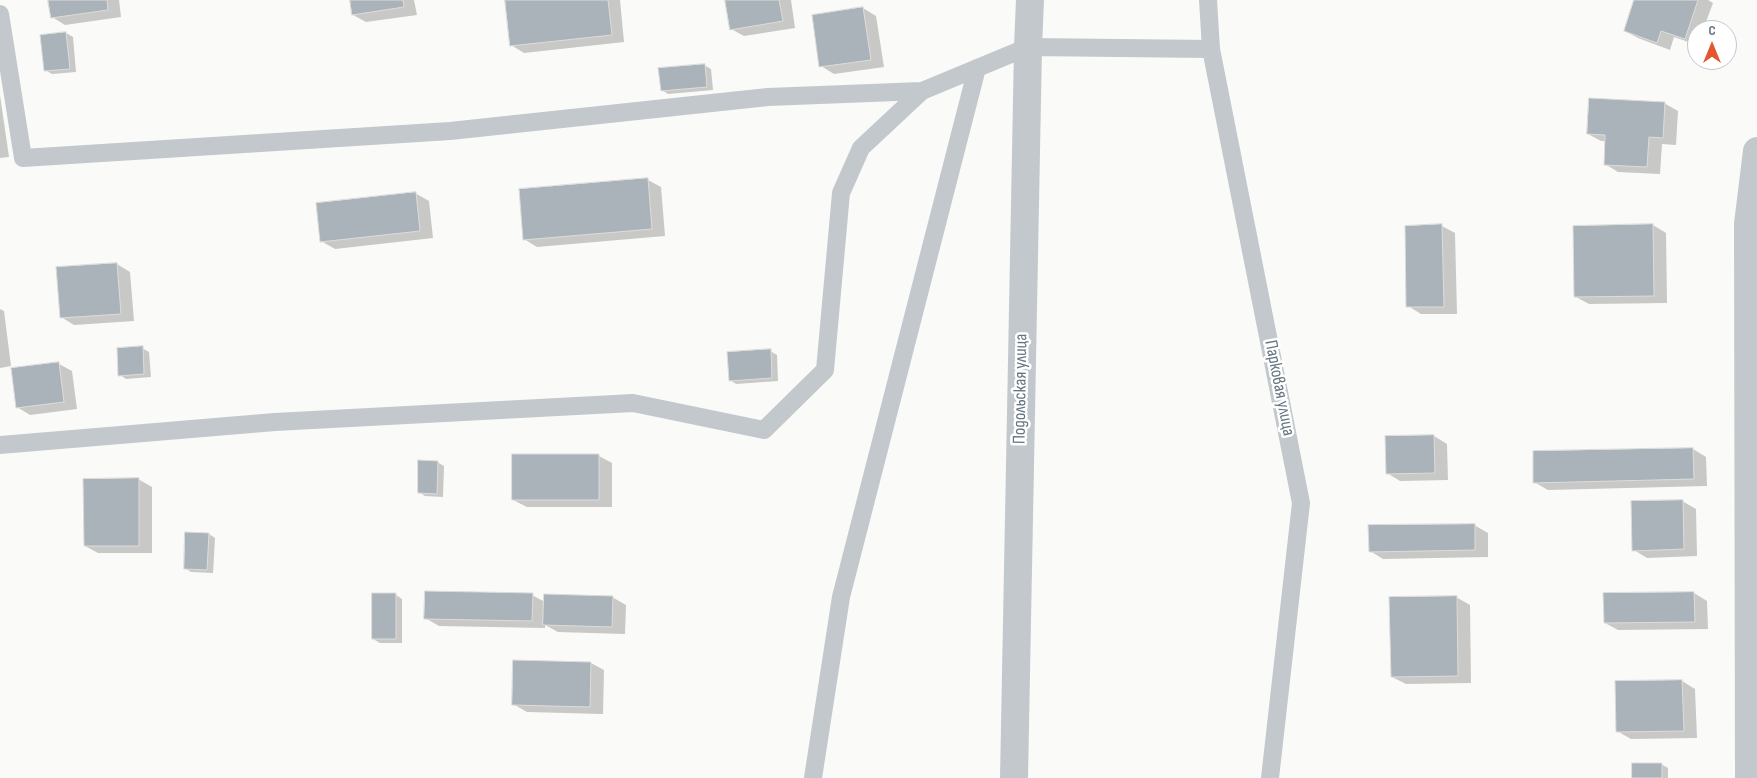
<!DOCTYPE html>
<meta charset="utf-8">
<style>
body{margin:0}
#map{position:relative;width:1757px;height:778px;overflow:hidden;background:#fafaf8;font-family:"Sofia Sans Condensed",sans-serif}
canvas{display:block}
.north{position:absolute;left:1687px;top:20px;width:50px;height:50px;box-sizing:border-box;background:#fff;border:1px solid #c1c8cd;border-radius:50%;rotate:0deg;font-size:14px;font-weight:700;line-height:20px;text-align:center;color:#657683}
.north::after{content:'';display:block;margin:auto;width:18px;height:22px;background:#e4572e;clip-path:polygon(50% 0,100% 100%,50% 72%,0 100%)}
</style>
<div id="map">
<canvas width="1757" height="778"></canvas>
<div class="north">С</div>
</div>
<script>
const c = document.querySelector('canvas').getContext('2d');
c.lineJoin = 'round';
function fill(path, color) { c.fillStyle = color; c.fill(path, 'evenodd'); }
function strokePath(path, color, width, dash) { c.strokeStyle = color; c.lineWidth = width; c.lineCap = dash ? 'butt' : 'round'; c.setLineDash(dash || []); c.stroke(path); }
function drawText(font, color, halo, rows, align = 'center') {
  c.font = font + ' "Sofia Sans Condensed",sans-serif'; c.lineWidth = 5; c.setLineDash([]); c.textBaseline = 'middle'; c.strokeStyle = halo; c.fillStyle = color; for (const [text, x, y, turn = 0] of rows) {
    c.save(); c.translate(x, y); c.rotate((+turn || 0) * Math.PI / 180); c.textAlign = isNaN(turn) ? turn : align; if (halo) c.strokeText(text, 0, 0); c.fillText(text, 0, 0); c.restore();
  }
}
const shadow = new Path2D(`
 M 49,0 L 119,0 L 121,17 L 65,25 L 52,17 Z
 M 351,0 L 414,0 L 417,15 L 366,22 L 353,15 Z
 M 506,0 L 620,0 L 624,42 L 524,53 L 511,45 Z
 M 726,0 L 791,0 L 795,28 L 744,36 L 731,29 Z
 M 1636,0 L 1708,0 L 1713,3 L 1703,30 L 1697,30 L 1697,45 L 1674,37 L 1670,50 L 1638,38 L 1625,31 Z
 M 863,8 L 876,16 L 884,67 L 834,74 L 821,66 Z
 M 66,33 L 73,37 L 76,72 L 52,74 L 45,70 Z
 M 704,65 L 711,69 L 713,90 L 668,94 L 662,90 Z
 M 0,95 L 9,157 L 0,158 Z
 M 1664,103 L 1678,111 L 1676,145 L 1662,144 L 1660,174 L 1618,172 L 1605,164 L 1606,141 L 1601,141 L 1588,134 Z
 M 648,180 L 661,187 L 665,236 L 537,247 L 524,239 Z
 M 415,193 L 429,201 L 433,238 L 335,249 L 321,241 Z
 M 1653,225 L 1666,233 L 1667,303 L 1589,304 L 1576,297 Z
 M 1442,226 L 1455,233 L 1457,314 L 1421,314 L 1408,306 Z
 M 117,264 L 130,272 L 134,321 L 74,325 L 61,317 Z
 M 0,309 L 4,311 L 11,366 L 0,368 Z
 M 142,348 L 149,352 L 151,377 L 126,379 L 120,375 Z
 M 770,351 L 777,355 L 778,381 L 736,384 L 730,380 Z
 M 59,364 L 72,371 L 77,409 L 30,415 L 17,407 Z
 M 1434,436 L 1447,444 L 1448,480 L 1400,481 L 1387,473 Z
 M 1693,449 L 1706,457 L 1707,486 L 1548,490 L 1534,482 Z
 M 599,456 L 612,463 L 612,507 L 527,507 L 513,500 Z
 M 437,462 L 444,466 L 443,497 L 425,496 L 419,492 Z
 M 138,479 L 152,487 L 152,553 L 98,553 L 85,546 Z
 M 1682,501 L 1696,509 L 1697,556 L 1647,558 L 1634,550 Z
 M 1474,525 L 1488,533 L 1488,557 L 1383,559 L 1370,551 Z
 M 209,534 L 215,538 L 213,573 L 191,572 L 185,568 Z
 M 1694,593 L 1707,601 L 1708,629 L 1618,630 L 1605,623 Z
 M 396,595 L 402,599 L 402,643 L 380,643 L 373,639 Z
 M 532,595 L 545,602 L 612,597 L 626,605 L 625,634 L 558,632 L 545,625 L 545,628 L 439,626 L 425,618 Z
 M 1456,597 L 1470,605 L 1471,683 L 1406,684 L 1392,677 Z
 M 514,661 L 591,663 L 604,670 L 603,714 L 527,712 L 513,704 Z
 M 1682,681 L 1695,689 L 1697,738 L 1631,739 L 1617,731 L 1616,682 Z
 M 1661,764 L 1668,768 L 1668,778 L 1633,778 Z`);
const building = new Path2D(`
 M 48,0 L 107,0 L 108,10 L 51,18 Z
 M 350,0 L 403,0 L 404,7 L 352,15 Z
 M 505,0 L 608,0 L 612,35 L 510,46 Z
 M 725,0 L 779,0 L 783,21 L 730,30 Z
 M 1634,0 L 1698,0 L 1685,39 L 1661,31 L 1657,43 L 1624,31 Z
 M 863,7 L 871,60 L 819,67 L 812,15 Z
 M 66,32 L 70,69 L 44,71 L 40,35 Z
 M 705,64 L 707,87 L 661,91 L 658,68 Z
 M 1589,98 L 1665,102 L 1663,138 L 1649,137 L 1647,167 L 1604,165 L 1605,135 L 1587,134 Z
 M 648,178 L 652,229 L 523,240 L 519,189 Z
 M 416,192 L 420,231 L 320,242 L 316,203 Z
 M 1442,224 L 1444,307 L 1406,307 L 1405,226 Z
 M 1653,224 L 1654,296 L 1574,297 L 1573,226 Z
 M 117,263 L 121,314 L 60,318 L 56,267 Z
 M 143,346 L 144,374 L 118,376 L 117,348 Z
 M 771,349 L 772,378 L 729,381 L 727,352 Z
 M 59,362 L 64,402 L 16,408 L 11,368 Z
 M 1434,435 L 1435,473 L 1386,474 L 1385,436 Z
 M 1693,448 L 1694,479 L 1533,483 L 1533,451 Z
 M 512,454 L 599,454 L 599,500 L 512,500 Z
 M 418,460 L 438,461 L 437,494 L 418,493 Z
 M 139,478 L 139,546 L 84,546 L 83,479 Z
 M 1683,500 L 1684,549 L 1632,551 L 1631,501 Z
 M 1475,524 L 1475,550 L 1369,552 L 1368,525 Z
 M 185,532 L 209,533 L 207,570 L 184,569 Z
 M 425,591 L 533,593 L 532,621 L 424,619 Z
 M 1694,592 L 1695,622 L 1604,623 L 1603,593 Z
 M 372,593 L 396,593 L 396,639 L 372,639 Z
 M 544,594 L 613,596 L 612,627 L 543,625 Z
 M 1457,596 L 1458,676 L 1391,677 L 1389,597 Z
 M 513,660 L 591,662 L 590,707 L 512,705 Z
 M 1682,680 L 1684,731 L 1616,732 L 1615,681 Z
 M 1632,763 L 1662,763 L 1662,778 L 1632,778 Z`);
const service = new Path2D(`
 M 1208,0 L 1211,49 L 1301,503 L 1270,778
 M 0,14 L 23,158 L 450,131 L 768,97 L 922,91
 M 0,445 L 275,422 L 633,403 L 764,430 L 825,370 L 841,193 L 861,148 L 922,91 L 1028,47 L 1211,49
 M 813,778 L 841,597 L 977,68`);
const minor = new Path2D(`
 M 1014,778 L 1028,47 L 1030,0
 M 1749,778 L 1748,224 L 1757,151`);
const streetNames = [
 ["Парковая улица",1279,388,79],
 ["Подольская улица",1021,389,-89]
];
fill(shadow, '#0003');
fill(building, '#aab3b9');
strokePath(building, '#dcdcda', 1);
strokePath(service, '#c3c8cc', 18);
strokePath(minor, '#c3c8cc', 28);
drawText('18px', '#657683', '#fff', streetNames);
</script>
